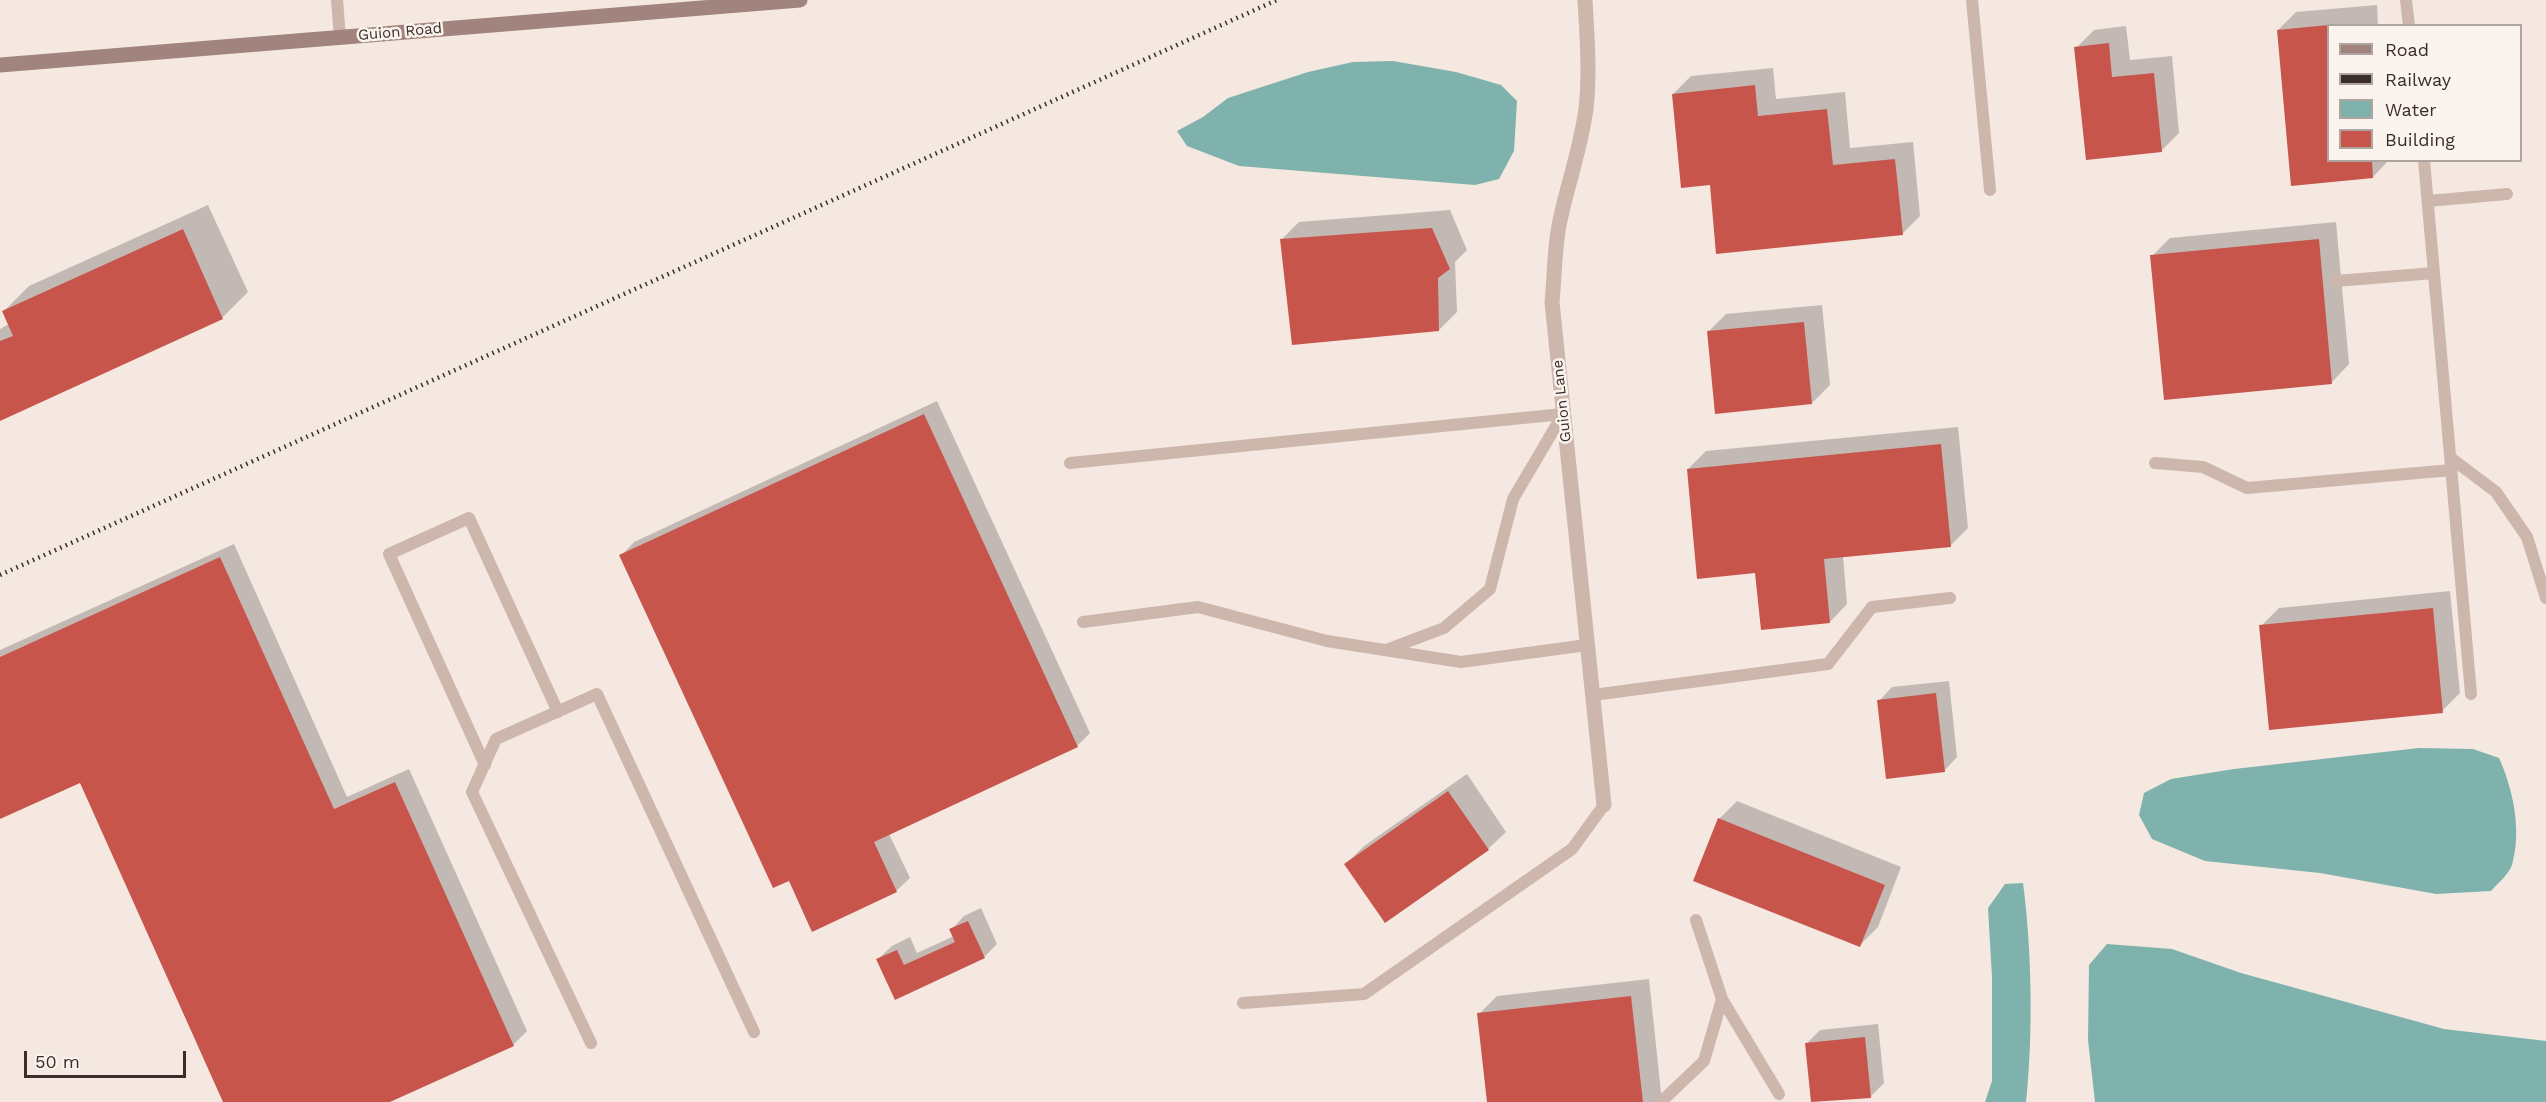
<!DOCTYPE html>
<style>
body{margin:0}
#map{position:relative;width:2546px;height:1102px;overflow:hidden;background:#f4e8e1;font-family:"Work Sans",sans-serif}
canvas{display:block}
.legend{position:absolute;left:2327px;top:24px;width:195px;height:138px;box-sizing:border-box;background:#fbf3ee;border:2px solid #aea4a0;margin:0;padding:8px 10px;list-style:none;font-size:18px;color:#3b2d2b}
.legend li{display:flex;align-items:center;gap:12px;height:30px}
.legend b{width:30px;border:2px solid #aea4a0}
.scale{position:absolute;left:24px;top:1051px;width:162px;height:27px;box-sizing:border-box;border:3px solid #3b2d2b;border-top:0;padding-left:8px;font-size:18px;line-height:21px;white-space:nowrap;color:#3b2d2b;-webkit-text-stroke:4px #fbf3ee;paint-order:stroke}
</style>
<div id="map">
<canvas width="2546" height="1102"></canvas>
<ul class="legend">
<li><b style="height:8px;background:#a1847d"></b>Road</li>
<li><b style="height:8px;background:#3b2d2b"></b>Railway</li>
<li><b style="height:16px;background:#7fb2ac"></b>Water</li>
<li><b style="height:16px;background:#c7554c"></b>Building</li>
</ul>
<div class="scale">50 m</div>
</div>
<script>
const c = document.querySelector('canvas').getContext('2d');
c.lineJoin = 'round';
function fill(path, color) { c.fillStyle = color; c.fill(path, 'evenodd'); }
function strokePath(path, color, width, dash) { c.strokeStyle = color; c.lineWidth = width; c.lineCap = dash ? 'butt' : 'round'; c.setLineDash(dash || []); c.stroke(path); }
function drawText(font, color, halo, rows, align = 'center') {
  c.font = font + ' "Work Sans",sans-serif'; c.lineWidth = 5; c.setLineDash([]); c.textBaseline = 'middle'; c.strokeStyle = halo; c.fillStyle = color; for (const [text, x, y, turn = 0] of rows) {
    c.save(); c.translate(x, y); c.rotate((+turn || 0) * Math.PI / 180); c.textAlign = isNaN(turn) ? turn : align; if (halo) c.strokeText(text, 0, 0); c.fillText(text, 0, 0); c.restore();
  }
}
const water = new Path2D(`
 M 1393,61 L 1456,72 L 1501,85 L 1517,101 L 1514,151 L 1499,179 L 1475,185 L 1239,166 L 1187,146 L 1177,131 L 1203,117 L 1228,98 L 1308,72 L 1353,62 Z
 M 2419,748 L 2473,749 L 2499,758 C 2513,789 2522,830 2512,865 C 2509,874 2498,883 2491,891 L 2436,894 L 2320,873 L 2205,861 L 2152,839 L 2139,815 L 2144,793 L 2171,779 L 2234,769 Z
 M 2023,883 C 2032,952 2033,1033 2026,1102 L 1985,1102 L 1992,1081 L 1992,977 L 1988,908 L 2005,884 Z
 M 2107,944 L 2172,949 L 2241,973 L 2444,1029 L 2546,1041 L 2546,1102 L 2095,1102 L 2088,1040 L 2089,965 Z`);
const shadow = new Path2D(`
 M 2377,5 L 2378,26 L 2328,26 L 2328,160 L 2389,160 L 2373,177 L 2292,184 L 2278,30 L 2296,12 Z
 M 2126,26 L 2130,60 L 2172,56 L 2179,133 L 2161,151 L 2076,48 L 2094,30 Z
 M 1773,68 L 1776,99 L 1845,92 L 1850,148 L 1913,142 L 1920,216 L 1902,234 L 1711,183 L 1673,94 L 1691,76 Z
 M 208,205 L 248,292 L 222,318 L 0,409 L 0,329 L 9,324 L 3,312 L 29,286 Z
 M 1450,210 L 1467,250 L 1455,262 L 1457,312 L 1439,330 L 1281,240 L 1299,222 Z
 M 2336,222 L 2349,364 L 2332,382 L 2152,256 L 2170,238 Z
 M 1822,305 L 1830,385 L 1812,403 L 1708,332 L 1726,314 Z
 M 937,401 L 1090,733 L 1077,746 L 889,834 L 910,878 L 896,891 L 790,879 L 621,556 L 634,542 Z
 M 1958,427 L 1968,528 L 1950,546 L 1843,556 L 1847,604 L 1830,622 L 1757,571 L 1688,469 L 1706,451 Z
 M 234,544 L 347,797 L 409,769 L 527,1031 L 513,1045 L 386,1102 L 225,1102 L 80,781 L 0,806 L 0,650 Z
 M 2450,591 L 2460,693 L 2442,711 L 2261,626 L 2279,608 Z
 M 1949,681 L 1957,757 L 1944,771 L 1879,701 L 1892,687 Z
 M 1467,774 L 1506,832 L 1488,849 L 1346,864 L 1364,846 Z
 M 1737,801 L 1901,867 L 1878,927 L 1860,945 L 1719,819 Z
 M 981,908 L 997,944 L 984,957 L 896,998 L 878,959 L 892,946 L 910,937 L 917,953 L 954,936 L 951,930 L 964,916 Z
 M 1649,979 L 1662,1102 L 1489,1102 L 1479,1014 L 1497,996 Z
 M 1878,1024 L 1884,1083 L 1870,1097 L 1807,1043 L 1820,1030 Z`);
const building = new Path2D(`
 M 2328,25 L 2328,160 L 2372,160 L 2373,178 L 2291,186 L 2277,30 Z
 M 2109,43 L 2112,77 L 2154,73 L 2162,152 L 2086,160 L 2074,47 Z
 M 1755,85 L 1758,116 L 1827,109 L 1833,165 L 1895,159 L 1903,235 L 1716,254 L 1710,185 L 1681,188 L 1672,94 Z
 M 1432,228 L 1450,269 L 1438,278 L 1439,331 L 1292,345 L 1280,239 Z
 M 183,229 L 223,319 L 0,421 L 0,341 L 13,336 L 2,311 Z
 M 2319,239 L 2332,384 L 2164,400 L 2150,255 Z
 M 1804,322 L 1812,404 L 1715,414 L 1707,331 Z
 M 924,414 L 1078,747 L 874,842 L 897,892 L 812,932 L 789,881 L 773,888 L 619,555 Z
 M 1941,444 L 1951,547 L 1824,559 L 1830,623 L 1761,630 L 1755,573 L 1697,579 L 1687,469 Z
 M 220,557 L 334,809 L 395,782 L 514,1046 L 390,1102 L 223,1102 L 80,783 L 0,819 L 0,657 Z
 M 2433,608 L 2443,713 L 2269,730 L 2259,625 Z
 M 1936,693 L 1945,772 L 1886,779 L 1877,700 Z
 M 1448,791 L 1489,850 L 1385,923 L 1344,864 Z
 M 1718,818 L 1885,885 L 1860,947 L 1693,881 Z
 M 968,921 L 985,958 L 895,1000 L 876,959 L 897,950 L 904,965 L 955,942 L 949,929 Z
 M 1631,996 L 1643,1102 L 1487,1102 L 1477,1013 Z
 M 1865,1037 L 1871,1098 L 1811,1102 L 1805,1043 Z`);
const lane = new Path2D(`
 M 337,0 L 340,37
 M 1972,0 L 1990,190
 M 2406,0 L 2409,26
 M 2424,160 L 2471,694
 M 2428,201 L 2507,194
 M 2336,281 L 2434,273
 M 2451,458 L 2496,492 L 2527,537 L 2546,598
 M 1070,463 L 1563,414
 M 2155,463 L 2203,467 L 2247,488 L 2452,470
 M 1083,622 L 1198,607 L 1327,641 L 1461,662 L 1587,645
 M 1386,650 L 1444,628 L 1490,589 L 1513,499 L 1563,414
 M 1593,695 L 1828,664 L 1872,607 L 1950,598
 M 485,765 L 389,554 L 469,518 L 558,712
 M 1696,920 L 1722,999
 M 1243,1003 L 1364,994 L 1572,849 L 1604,805
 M 591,1043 L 472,792 L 496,739 L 597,694 L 754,1032
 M 1664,1099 L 1704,1061 L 1722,999 L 1779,1094`);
const street = new Path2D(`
 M 1585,0 C 1587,36 1590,73 1586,109 C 1581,146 1569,180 1561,216 C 1554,244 1555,273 1552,302 L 1604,805`);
const secondary = new Path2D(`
 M 0,65 L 800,0`);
const rail = new Path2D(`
 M 0,575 L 1277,0`);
const streetNames = [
 ["Guion Road",400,32,-5],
 ["Guion Lane",1562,401,-96]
];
fill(water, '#7fb2ac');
fill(shadow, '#0003');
fill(building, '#c7554c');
strokePath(lane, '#cdb6ac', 12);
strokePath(street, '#cdb6ac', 15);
strokePath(secondary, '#a1847d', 15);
strokePath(rail, '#3b2d2b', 4.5, [1.5, 4.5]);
drawText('15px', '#3b2d2b', '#fbf3ee', streetNames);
</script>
